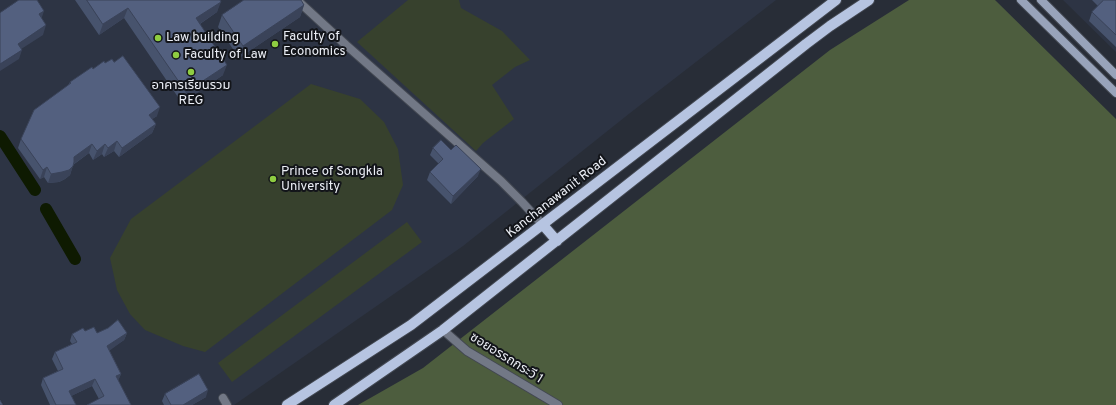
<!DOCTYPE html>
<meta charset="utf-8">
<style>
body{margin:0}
canvas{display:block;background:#282d37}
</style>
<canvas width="1116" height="405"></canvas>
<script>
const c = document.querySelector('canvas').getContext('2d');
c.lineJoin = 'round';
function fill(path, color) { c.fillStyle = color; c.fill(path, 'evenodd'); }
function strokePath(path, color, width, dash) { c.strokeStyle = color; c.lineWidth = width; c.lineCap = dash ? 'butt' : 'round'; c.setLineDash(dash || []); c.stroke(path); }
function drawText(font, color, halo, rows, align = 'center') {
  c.font = font + ' Overpass,"Noto Sans Thai",sans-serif'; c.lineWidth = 4; c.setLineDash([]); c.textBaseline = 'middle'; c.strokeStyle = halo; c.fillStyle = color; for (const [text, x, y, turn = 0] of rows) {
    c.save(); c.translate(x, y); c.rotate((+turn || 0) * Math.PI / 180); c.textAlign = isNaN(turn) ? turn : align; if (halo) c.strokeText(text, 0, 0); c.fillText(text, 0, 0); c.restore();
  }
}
const built = new Path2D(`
 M 0,0 L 776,0 L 630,113 L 463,246 L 234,405 L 4,405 L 0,399 Z
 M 1063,0 L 1116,0 L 1116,52 Z`);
const green = new Path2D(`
 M 408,0 L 459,0 L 461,8 L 502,31 L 530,60 L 515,67 L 492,85 L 514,119 L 483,143 L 476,151 L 357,42 Z
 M 311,84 L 360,99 L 384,122 L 398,149 L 403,185 L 392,210 L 205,352 L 183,346 L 145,330 L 130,314 L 117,290 L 110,258 L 131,219 Z
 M 407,222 L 422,242 L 232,382 L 218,363 Z`);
const forest = new Path2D(`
 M 909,0 L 995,0 L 1116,119 L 1116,405 L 358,405 L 423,368 L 830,50 Z`);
const canal = new Path2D(`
 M 0,136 L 35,190
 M 46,209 L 75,259`);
const street = new Path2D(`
 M 297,0 L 346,45 L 501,181 L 522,202 L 543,225
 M 443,330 L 467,351 L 558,405
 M 223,398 L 227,405`);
const secondary = new Path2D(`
 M 1021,0 L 1116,93
 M 1041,0 L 1116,75`);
const primary = new Path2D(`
 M 543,225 L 557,241
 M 287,405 L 411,325 L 836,0
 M 334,405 L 443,330 L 806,44 L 830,26 L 869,0`);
const wall = new Path2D(`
 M 75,0 L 220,0 L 217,12 L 200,24 L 223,75 L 182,103 L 124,18 L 99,35 Z
 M 1092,0 L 1116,0 L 1116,47 L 1089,21 L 1092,12 L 1098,6 Z
 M 304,5 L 300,17 L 239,58 L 218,27 L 222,15 Z
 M 105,63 L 157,116 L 152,119 L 156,124 L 152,133 L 119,157 L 114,151 L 104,157 L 102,154 L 93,160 L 89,153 L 73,165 L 70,175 L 65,179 L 59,182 L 48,183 L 44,177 L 40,179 L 18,148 L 21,139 L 69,84 L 70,82 L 93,69 Z
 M 433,148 L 478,176 L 451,204 L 427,180 L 430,172 L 439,164 L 430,155 Z
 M 85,331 L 97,333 L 127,333 L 124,340 L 109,350 L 121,374 L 118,380 L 131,405 L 99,399 L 92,386 L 71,396 L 76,405 L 50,405 L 41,385 L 43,378 L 58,371 L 52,359 L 55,352 L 72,344 L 70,341 L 72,334 Z
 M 165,394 L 206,397 L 192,405 L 164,405 L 162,401 Z`);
const shadedWall = new Path2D(`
 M 221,2 L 217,12 L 192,29 L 196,18 Z
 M 304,5 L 300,17 L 239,58 L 243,46 Z
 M 128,8 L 124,18 L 99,35 L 103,24 Z
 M 44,11 L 41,20 L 39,14 Z
 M 46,25 L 43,35 L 15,53 L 18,44 Z
 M 22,50 L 19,59 L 0,71 L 0,64 Z
 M 227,65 L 223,75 L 182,103 L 186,92 Z
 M 160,107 L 157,116 L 145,124 L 149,115 Z
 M 156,124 L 152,133 L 119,157 L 122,148 Z
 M 117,141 L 114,151 L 104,157 L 108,148 Z
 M 92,144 L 89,153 L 71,166 L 74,157 Z
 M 105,144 L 102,154 L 93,160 L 97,151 Z
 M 73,166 L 70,175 L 65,179 L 59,182 L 48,183 L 51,174 Z
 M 47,167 L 44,177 L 40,179 L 43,170 Z
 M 481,169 L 478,176 L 451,204 L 453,196 Z
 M 127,333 L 124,340 L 105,354 L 107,346 Z
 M 121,374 L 118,381 L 116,376 Z
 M 95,379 L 92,386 L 67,398 L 69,391 Z
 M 208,390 L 206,397 L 192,405 L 183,405 Z`);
const building = new Path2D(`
 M 19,0 L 37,0 L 44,11 L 39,14 L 46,25 L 18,44 L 22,50 L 0,64 L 0,13 Z
 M 87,0 L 220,0 L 221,2 L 196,18 L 227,65 L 186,92 L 128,8 L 103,24 Z
 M 244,0 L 301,0 L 304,5 L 243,46 L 222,15 Z
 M 1104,0 L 1116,0 L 1116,35 L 1092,12 Z
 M 123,56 L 160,107 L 149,115 L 156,124 L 122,148 L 117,141 L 108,148 L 105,144 L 97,151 L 92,144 L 74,157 L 74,162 L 73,166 L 69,170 L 62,172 L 51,174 L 47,167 L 43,170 L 21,139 L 34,110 L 71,83 L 70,82 L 92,67 L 93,69 L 104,61 L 105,63 L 112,59 L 114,62 Z
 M 441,140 L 451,150 L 456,145 L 481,169 L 453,196 L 430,172 L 443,159 L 433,148 Z
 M 118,320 L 127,333 L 107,346 L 121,374 L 116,376 L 131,405 L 87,405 L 104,396 L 95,379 L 69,391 L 76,405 L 56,405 L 43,378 L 63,369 L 55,352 L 77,342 L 72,334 L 83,328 L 85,331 L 94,327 L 97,333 L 108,328 Z
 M 199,374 L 208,390 L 183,405 L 171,405 L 165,394 Z
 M 0,400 L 3,405 L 0,405 Z`);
const markers = [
 [158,38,4,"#8fcd41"],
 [275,44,4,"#8fcd41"],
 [176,55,4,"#8fcd41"],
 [191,72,4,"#8fcd41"],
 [273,179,4,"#8fcd41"]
];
const poiNames = [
 ["Faculty of",283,37],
 ["Economics",283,52],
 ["Law building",166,38],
 ["Faculty of Law",184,55],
 ["อาคารเรียนรวม",191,86,"center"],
 ["REG",191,101,"center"],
 ["Prince of Songkla",281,172],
 ["University",281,187]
];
const streetNames = [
 ["Kanchanawanit Road",557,198,-38],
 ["ซอยอรรถกระวี 1",506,359,32]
];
fill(built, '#2d3444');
fill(green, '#37412d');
fill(forest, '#4d5d3e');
strokePath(canal, '#0e1a01', 12);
strokePath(street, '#434852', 10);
strokePath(secondary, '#434852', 10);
strokePath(primary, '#434852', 12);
strokePath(street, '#727886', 8);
strokePath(secondary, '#98a3ba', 8);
strokePath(primary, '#b6c4e1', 10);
fill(wall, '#47536d');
fill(shadedWall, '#3a4359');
fill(building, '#53607f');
strokePath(building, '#3a4359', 1);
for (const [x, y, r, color] of markers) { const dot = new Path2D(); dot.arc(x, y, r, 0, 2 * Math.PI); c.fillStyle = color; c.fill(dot); strokePath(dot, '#13151a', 1.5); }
drawText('13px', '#eceff6', '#13151a', poiNames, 'left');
drawText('13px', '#eceff6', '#13151a', streetNames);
</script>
